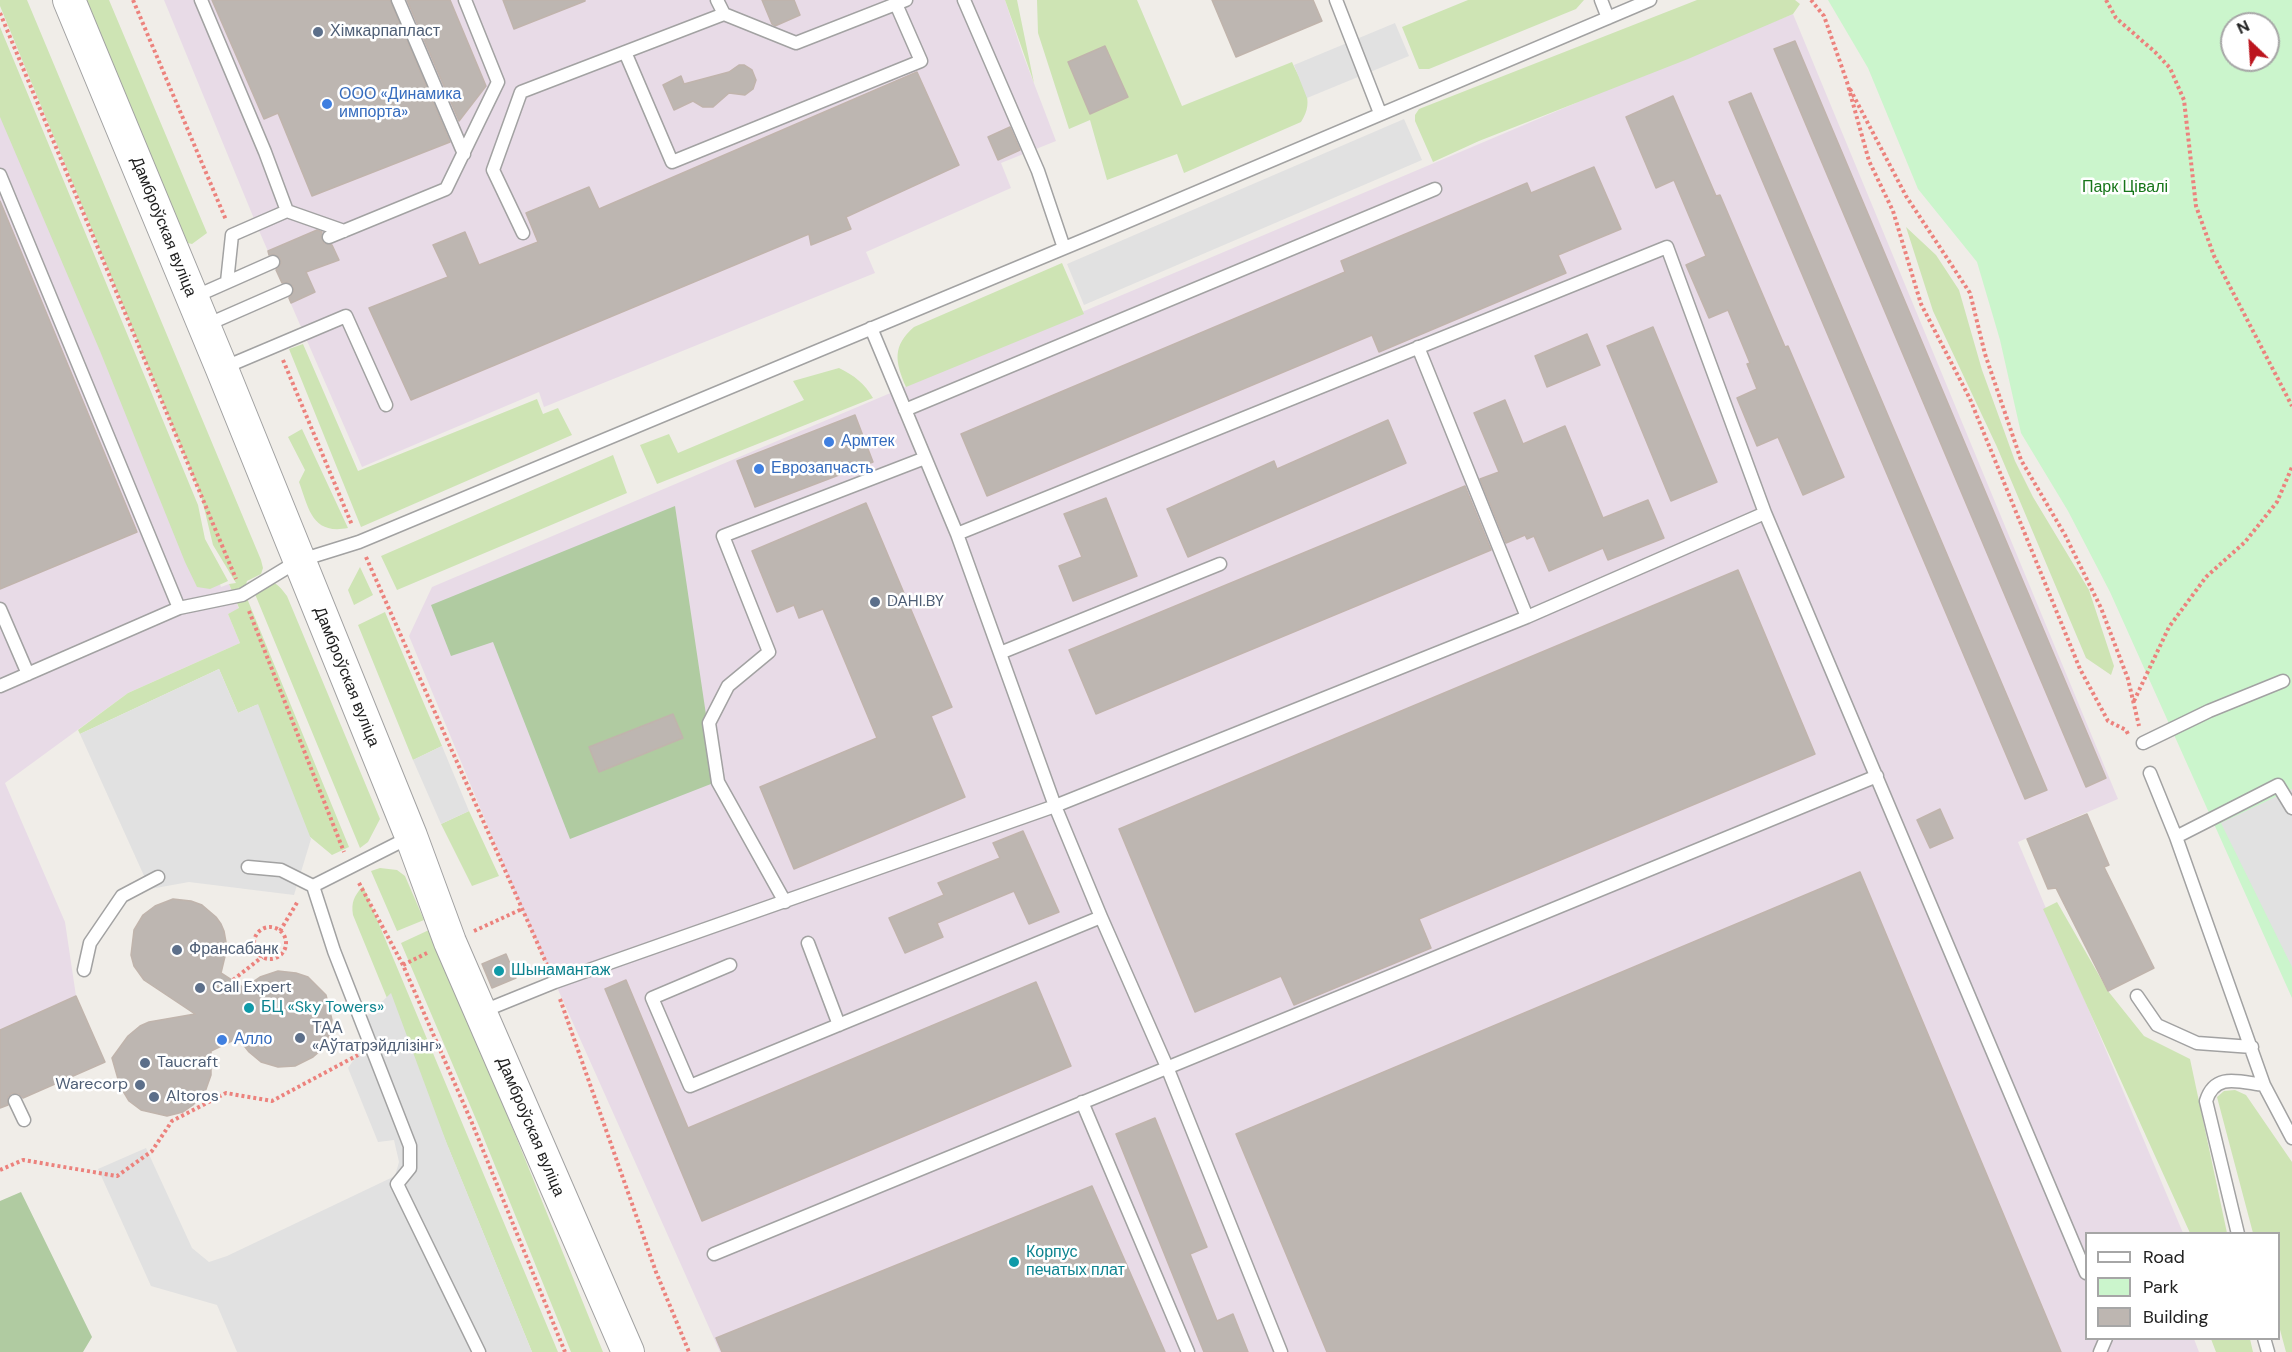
<!DOCTYPE html>
<meta charset="utf-8">
<style>
body{margin:0}
#map{position:relative;width:2292px;height:1352px;overflow:hidden;background:#f0ede8;font-family:"DM Sans",sans-serif}
canvas{display:block}
.legend{position:absolute;left:2085px;top:1232px;width:195px;height:108px;box-sizing:border-box;background:#fff;border:2px solid #a6a6a6;margin:0;padding:8px 10px;list-style:none;font-size:18px;color:#212121}
.legend li{display:flex;align-items:center;gap:12px;height:30px}
.legend b{width:30px;border:2px solid #a6a6a6}
.north{position:absolute;left:2220px;top:12px;width:60px;height:60px;box-sizing:border-box;background:#fff;border:2px solid #a6a6a6;border-radius:50%;rotate:335deg;font-size:16px;font-weight:700;line-height:24px;text-align:center;color:#212121}
.north::after{content:'';display:block;margin:auto;width:21px;height:27px;background:#bc151e;clip-path:polygon(50% 0,100% 100%,50% 72%,0 100%)}
</style>
<div id="map">
<canvas width="2292" height="1352"></canvas>
<ul class="legend">
<li><b style="height:8px;background:#fff"></b>Road</li>
<li><b style="height:16px;background:#cbf5cc"></b>Park</li>
<li><b style="height:16px;background:#bdb6b1"></b>Building</li>
</ul>
<div class="north">N</div>
</div>
<script>
const c = document.querySelector('canvas').getContext('2d');
c.lineJoin = 'round';
function fill(path, color) { c.fillStyle = color; c.fill(path, 'evenodd'); }
function strokePath(path, color, width, dash) { c.strokeStyle = color; c.lineWidth = width; c.lineCap = dash ? 'butt' : 'round'; c.setLineDash(dash || []); c.stroke(path); }
function drawText(font, color, halo, rows, align = 'center') {
  c.font = font + ' "DM Sans",sans-serif'; c.lineWidth = 5; c.setLineDash([]); c.textBaseline = 'middle'; c.strokeStyle = halo; c.fillStyle = color; for (const [text, x, y, turn = 0] of rows) {
    c.save(); c.translate(x, y); c.rotate((+turn || 0) * Math.PI / 180); c.textAlign = isNaN(turn) ? turn : align; if (halo) c.strokeText(text, 0, 0); c.fillText(text, 0, 0); c.restore();
  }
}
const industrial = new Path2D(`
 M 164,0 L 1005,0 L 1022,52 L 1056,141 L 1001,163 L 1011,188 L 866,252 L 875,273 L 544,407 L 539,392 L 362,467 L 257,226 Z
 M 1793,14 L 2118,799 L 2018,842 L 2183,1233 L 2086,1234 L 2086,1338 L 2194,1339 L 2199,1352 L 720,1352 L 522,909 L 409,636 L 432,587 L 1687,56 Z
 M 0,32 L 87,241 L 221,587 L 229,584 L 239,609 L 228,614 L 240,643 L 128,693 L 5,783 L 65,922 L 76,996 L 105,1062 L 0,1108 Z`);
const grass = new Path2D(`
 M 0,0 L 27,0 L 261,560 L 263,568 L 261,574 L 247,581 L 244,591 L 349,847 L 332,855 L 309,836 L 256,705 L 238,713 L 219,669 L 80,734 L 78,730 L 128,693 L 240,643 L 228,614 L 239,608 L 229,584 L 236,583 L 213,545 L 201,495 L 0,6 Z
 M 85,0 L 109,0 L 207,233 L 192,244 L 184,242 Z
 M 1005,0 L 1017,0 L 1034,83 Z
 M 1037,0 L 1137,0 L 1182,106 L 1292,62 C 1302,85 1316,99 1301,122 L 1184,173 L 1177,154 L 1107,180 L 1090,120 L 1069,129 L 1038,33 Z
 M 1468,0 L 1584,0 L 1576,9 L 1429,69 L 1419,69 L 1402,27 Z
 M 1697,0 L 1795,0 L 1800,4 L 1793,14 L 1688,59 L 1479,141 L 1433,162 L 1415,121 L 1415,115 L 1419,109 Z
 M 0,27 L 198,505 L 205,539 L 228,581 L 210,589 L 197,587 L 185,562 L 100,351 L 0,117 Z
 M 1906,227 L 1936,255 L 1959,290 L 1982,370 L 2015,461 L 2033,497 L 2089,590 L 2114,666 L 2111,675 L 2086,658 L 1997,447 L 1933,311 Z
 M 1062,263 L 1084,314 L 906,387 C 895,362 892,346 914,327 Z
 M 303,344 L 358,471 L 537,399 L 543,414 L 558,408 L 572,435 L 361,527 L 289,349 Z
 M 839,368 C 855,376 864,383 873,398 L 657,484 L 640,445 L 669,434 L 678,453 L 804,400 L 793,381 Z
 M 302,429 L 348,528 C 312,535 309,509 299,482 L 305,470 L 288,437 Z
 M 613,455 L 627,493 L 397,590 L 381,556 Z
 M 360,567 L 373,595 L 354,605 L 348,590 Z
 M 260,577 C 272,579 280,586 287,596 L 380,819 L 368,842 L 360,848 L 250,582 Z
 M 385,612 L 442,746 L 413,760 L 358,625 Z
 M 469,811 L 499,876 L 472,886 L 441,824 Z
 M 380,868 L 397,870 L 405,876 L 424,920 L 397,931 L 371,871 Z
 M 363,886 L 558,1352 L 532,1352 L 353,915 C 351,902 354,896 363,886 Z
 M 2057,902 L 2108,991 L 2144,1036 L 2190,1059 L 2227,1233 L 2190,1233 L 2043,909 Z
 M 429,930 L 506,1112 L 603,1352 L 571,1352 L 478,1124 L 401,943 Z
 M 2235,1090 L 2246,1095 L 2292,1162 L 2292,1352 L 2286,1352 L 2279,1326 L 2278,1234 L 2253,1233 L 2217,1097 L 2224,1091 Z
 M 2211,1339 L 2250,1339 L 2253,1352 L 2216,1352 Z`);
const forest = new Path2D(`
 M 675,506 L 716,782 L 570,839 L 493,642 L 451,656 L 431,605 Z
 M 21,1192 L 92,1337 L 83,1352 L 0,1352 L 0,1201 Z`);
const park = new Path2D(`
 M 1828,0 L 2292,0 L 2292,998 L 2110,592 L 2068,511 L 2021,433 L 2000,340 L 1977,262 L 1918,189 L 1868,68 ZM 2232,24 L 2268,24 L 2268,60 L 2232,60 Z`);
const parking = new Path2D(`
 M 1395,23 L 1409,56 L 1307,98 L 1294,65 Z
 M 1404,119 L 1422,160 L 1084,305 L 1067,264 Z
 M 219,669 L 238,713 L 258,704 L 311,839 L 294,895 L 189,882 L 150,889 L 80,734 Z
 M 442,746 L 469,811 L 441,824 L 413,760 Z
 M 2292,789 L 2292,967 L 2221,823 Z
 M 391,993 L 447,1144 L 532,1352 L 237,1352 L 217,1305 L 151,1286 L 98,1169 L 146,1148 L 192,1248 L 209,1262 L 227,1256 L 395,1176 L 399,1162 L 394,1140 L 378,1142 L 348,1068 L 366,1042 L 365,1018 Z`);
const building = new Path2D(`
 M 212,0 L 390,0 L 450,142 L 312,196 L 278,113 L 264,119 Z
 M 407,0 L 450,0 L 486,86 L 459,121 Z
 M 503,0 L 585,0 L 585,1 L 514,29 Z
 M 762,0 L 794,0 L 800,15 L 775,26 L 772,24 Z
 M 1212,0 L 1313,0 L 1322,21 L 1236,57 Z
 M 1795,41 L 2106,778 L 2086,787 L 1774,49 Z
 M 1105,46 L 1128,97 L 1090,114 L 1068,62 Z
 M 739,65 L 744,65 L 752,70 L 756,80 L 753,89 L 745,95 L 729,93 L 713,107 L 703,107 L 693,101 L 674,110 L 663,85 L 681,76 L 684,84 L 729,72 Z
 M 917,72 L 959,165 L 846,217 L 851,229 L 811,245 L 809,234 L 411,400 L 369,308 L 448,277 L 433,245 L 465,232 L 479,265 L 538,242 L 526,213 L 589,187 L 599,209 Z
 M 1751,93 L 2047,790 L 2025,799 L 1729,102 Z
 M 1673,96 L 1716,196 L 1720,195 L 1785,347 L 1788,346 L 1844,477 L 1803,495 L 1778,437 L 1757,446 L 1737,398 L 1757,389 L 1747,364 L 1750,363 L 1728,310 L 1709,318 L 1686,265 L 1706,256 L 1674,180 L 1656,188 L 1626,117 Z
 M 1010,127 L 1020,150 L 998,160 L 988,137 Z
 M 1594,167 L 1621,229 L 1558,255 L 1566,273 L 1379,352 L 1372,335 L 987,496 L 961,434 L 1345,272 L 1341,261 L 1527,183 L 1531,193 Z
 M 0,201 L 137,532 L 0,589 Z
 M 317,230 L 322,232 L 321,236 L 324,243 L 332,245 L 339,260 L 306,272 L 315,292 L 291,303 L 289,298 L 294,291 L 293,286 L 287,282 L 282,283 L 276,270 L 281,263 L 280,258 L 274,254 L 269,255 L 268,251 Z
 M 1653,327 L 1717,482 L 1671,501 L 1607,346 Z
 M 1587,334 L 1600,365 L 1547,387 L 1535,356 Z
 M 1505,400 L 1523,444 L 1565,426 L 1603,518 L 1648,500 L 1664,538 L 1608,560 L 1603,548 L 1549,571 L 1534,536 L 1527,539 L 1525,535 L 1506,543 L 1480,479 L 1499,472 L 1474,413 Z
 M 855,415 L 873,462 L 755,507 L 737,461 Z
 M 1388,420 L 1406,463 L 1188,557 L 1167,509 L 1274,461 L 1277,469 Z
 M 1465,486 L 1491,550 L 1096,714 L 1069,650 Z
 M 1106,498 L 1137,576 L 1073,601 L 1059,566 L 1082,557 L 1064,514 Z
 M 866,503 L 952,707 L 931,716 L 965,797 L 794,869 L 760,787 L 877,738 L 823,609 L 799,618 L 794,605 L 777,612 L 752,551 Z
 M 1738,570 L 1815,754 L 1419,919 L 1431,948 L 1294,1005 L 1281,976 L 1195,1012 L 1119,829 Z
 M 673,714 L 683,738 L 599,772 L 589,747 Z
 M 1940,809 L 1953,838 L 1930,848 L 1917,820 Z
 M 2087,814 L 2109,865 L 2104,867 L 2154,968 L 2108,991 L 2056,888 L 2048,889 L 2027,839 Z
 M 1023,831 L 1059,912 L 1029,924 L 1014,891 L 937,923 L 943,937 L 905,953 L 889,918 L 944,895 L 938,883 L 1000,858 L 993,843 Z
 M 1860,872 L 2061,1352 L 1327,1352 L 1236,1134 Z
 M 173,899 L 191,901 L 202,905 L 216,917 L 221,924 L 224,931 L 227,948 L 221,973 L 244,988 L 260,977 L 278,971 L 296,973 L 308,977 L 326,995 L 332,1020 L 329,1036 L 320,1051 L 313,1057 L 295,1066 L 278,1067 L 261,1062 L 249,1052 L 238,1038 L 211,1051 L 211,1075 L 205,1092 L 193,1105 L 183,1112 L 167,1116 L 141,1110 L 129,1101 L 120,1086 L 112,1058 L 128,1036 L 140,1026 L 149,1022 L 195,1014 L 144,980 L 134,966 L 131,955 L 134,930 L 143,915 L 155,906 Z
 M 506,954 L 516,978 L 492,988 L 482,964 Z
 M 626,980 L 688,1128 L 1036,982 L 1071,1066 L 702,1221 L 605,989 Z
 M 76,996 L 105,1062 L 23,1098 L 19,1094 L 12,1093 L 8,1097 L 8,1105 L 0,1108 L 0,1030 Z
 M 1155,1118 L 1207,1247 L 1190,1254 L 1217,1321 L 1233,1314 L 1248,1352 L 1204,1352 L 1116,1134 Z
 M 1092,1186 L 1165,1352 L 722,1352 L 716,1338 Z`);
const path = new Path2D(`
 M 133,0 L 226,220
 M 1811,0 L 1824,16 L 1847,82 L 1869,161 L 1893,211 L 1921,304 L 1970,399 L 2080,669 L 2108,721 L 2126,730 L 2129,736
 M 2106,0 L 2116,18 L 2155,52 L 2170,68 L 2184,100 L 2196,206 L 2214,256 L 2292,406
 M 0,13 L 236,579
 M 1850,89 L 1906,196 L 1970,293 L 1985,354 L 2021,460 L 2065,535 L 2101,608 L 2128,679 L 2139,726
 M 283,360 L 352,525
 M 366,557 L 548,967
 M 249,611 L 344,852
 M 2134,701 L 2169,627 L 2206,577 L 2245,542 L 2277,502 L 2292,467
 M 359,883 L 403,965 L 472,1123 L 565,1352
 M254 943a16 16 0 1 1 32 0a16 16 0 1 1-32 0Z
 M 280,931 L 298,901
 M 474,931 L 522,909
 M 403,965 L 427,953
 M 233,980 L 262,957
 M 560,999 L 656,1272 L 689,1352
 M 0,1170 L 23,1160 L 117,1176 L 152,1151 L 172,1121 L 226,1093 L 272,1101 L 358,1055`);
const service = new Path2D(`
 M 201,0 L 265,152 L 287,211
 M 398,0 L 464,154
 M 717,0 L 724,14 L 796,43 L 906,0
 M 964,0 L 1038,171 L 1064,248
 M 1336,0 L 1380,113
 M 1601,0 L 1608,18
 M 625,52 L 672,162 L 921,61 L 896,4
 M 0,175 L 179,608
 M 523,233 L 493,170 L 521,92 L 724,14
 M 329,237 L 446,189 L 498,82 L 465,0
 M 227,282 L 232,235 L 287,211 L 344,231
 M 194,297 L 273,262
 M 204,326 L 286,290
 M 1418,347 L 1527,617
 M 223,368 L 346,316 L 386,405
 M 905,410 L 1435,189
 M 957,534 L 1667,247 L 1765,513 L 2086,1273
 M 0,609 L 28,674
 M 1000,653 L 1220,564
 M 0,686 L 179,608 L 242,595 L 298,561 L 359,542 L 1098,234 L 1650,0
 M 2143,743 L 2209,711 L 2283,681
 M 2150,773 L 2176,837 L 2264,1085 L 2292,1138
 M 2176,837 L 2278,785 L 2292,808
 M 248,867 L 281,870 L 313,886 L 334,951 L 410,1146 L 410,1168 L 397,1184 L 479,1352
 M 313,886 L 410,837
 M 785,902 L 718,782 L 709,723 L 728,686 L 769,652 L 723,536 L 925,458
 M 808,943 L 839,1025
 M 730,965 L 652,998 L 690,1086 L 1101,917
 M 84,970 L 90,943 L 122,896 L 158,877
 M 2137,996 L 2157,1025 L 2197,1043 L 2252,1047
 M 481,1012 L 555,982 L 1055,806 L 957,534 L 871,328
 M 15,1101 L 24,1120
 M 1082,1102 L 1188,1352
 M 2238,1234 L 2206,1101 C 2215,1072 2239,1082 2264,1085
 M 714,1254 L 1877,776
 M 2264,1338 L 2268,1352
 M 1281,1352 L 1167,1067 L 1101,917 L 1055,806 L 1527,617 L 1765,513
 M 2100,1352 L 2106,1338`);
const tertiary = new Path2D(`
 M 69,0 L 222,369 L 411,836 L 450,942 L 628,1352`);
const markers = [
 [318,32,6,"#5c6f8a"],
 [327,104,6,"#3f7fe0"],
 [829,442,6,"#3f7fe0"],
 [759,469,6,"#3f7fe0"],
 [875,602,6,"#5c6f8a"],
 [177,950,6,"#5c6f8a"],
 [499,971,6,"#0f9aa8"],
 [200,988,6,"#5c6f8a"],
 [249,1008,6,"#0f9aa8"],
 [300,1038,6,"#5c6f8a"],
 [222,1040,6,"#3f7fe0"],
 [145,1063,6,"#5c6f8a"],
 [140,1085,6,"#5c6f8a"],
 [154,1097,6,"#5c6f8a"],
 [1014,1262,6,"#0f9aa8"]
];
const serviceNames = [
 ["Хімкарпапласт",330,32],
 ["DAHI.BY",887,602],
 ["Франсабанк",189,950],
 ["Call Expert",212,988],
 ["ТАА",312,1029],
 ["«Аўтатрэйдлізінг»",312,1047],
 ["Taucraft",157,1063],
 ["Warecorp",128,1085,"right"],
 ["Altoros",166,1097]
];
const shopNames = [
 ["ООО «Динамика",339,95],
 ["импорта»",339,113],
 ["Армтек",841,442],
 ["Еврозапчасть",771,469],
 ["Алло",234,1040]
];
const parkNames = [
 ["Парк Цівалі",2125,188]
];
const streetNames = [
 ["Дамброўская вуліца",163,227,68],
 ["Дамброўская вуліца",346,677,68],
 ["Дамброўская вуліца",530,1127,67]
];
const cultureNames = [
 ["Шынамантаж",511,971],
 ["БЦ «Sky Towers»",261,1008],
 ["Корпус",1026,1253],
 ["печатых плат",1026,1271]
];
fill(industrial, '#e8dbe7');
fill(grass, '#cee4b4');
fill(forest, '#b0cba1');
fill(park, '#cbf5cc');
fill(parking, '#e1e1e1');
fill(building, '#bdb6b1');
strokePath(building, '#c0b4ac', 1.5);
strokePath(service, '#a2a2a2', 15);
strokePath(tertiary, '#a2a2a2', 34);
strokePath(path, '#ec827d', 4, [3, 3]);
strokePath(service, '#fff', 12);
strokePath(tertiary, '#fff', 32);
for (const [x, y, r, color] of markers) { const dot = new Path2D(); dot.arc(x, y, r, 0, 2 * Math.PI); c.fillStyle = color; c.fill(dot); strokePath(dot, '#fff', 2); }
drawText('16px', '#4e5e75', '#fff', serviceNames, 'left');
drawText('16px', '#366cbe', '#fff', shopNames, 'left');
drawText('16px', '#17761a', '#fff', parkNames);
drawText('16px', '#212121', '#fff', streetNames);
drawText('16px', '#0d838f', '#fff', cultureNames, 'left');
</script>
